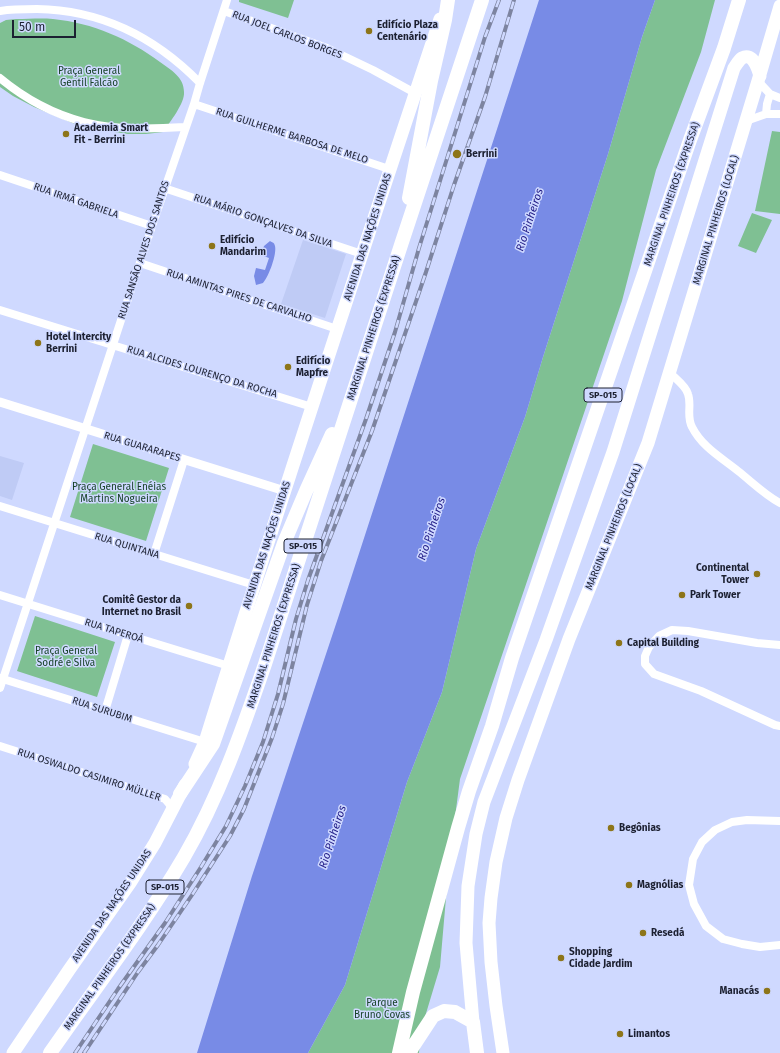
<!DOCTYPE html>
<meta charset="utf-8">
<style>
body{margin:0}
#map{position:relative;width:780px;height:1053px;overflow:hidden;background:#cfd9ff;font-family:"Fira Sans",sans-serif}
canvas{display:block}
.scale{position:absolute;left:12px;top:20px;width:64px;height:18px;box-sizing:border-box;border:2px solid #1c2031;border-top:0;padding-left:5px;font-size:12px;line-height:14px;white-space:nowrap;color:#1c2031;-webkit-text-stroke:3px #cfd9ff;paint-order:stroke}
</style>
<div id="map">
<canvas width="780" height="1053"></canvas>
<div class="scale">50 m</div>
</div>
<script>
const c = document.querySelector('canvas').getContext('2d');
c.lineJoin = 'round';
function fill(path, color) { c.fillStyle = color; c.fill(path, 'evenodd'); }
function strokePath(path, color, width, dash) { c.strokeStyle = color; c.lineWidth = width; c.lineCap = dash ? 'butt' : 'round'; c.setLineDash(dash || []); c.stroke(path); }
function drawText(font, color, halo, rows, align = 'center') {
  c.font = font + ' "Fira Sans",sans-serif'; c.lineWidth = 3; c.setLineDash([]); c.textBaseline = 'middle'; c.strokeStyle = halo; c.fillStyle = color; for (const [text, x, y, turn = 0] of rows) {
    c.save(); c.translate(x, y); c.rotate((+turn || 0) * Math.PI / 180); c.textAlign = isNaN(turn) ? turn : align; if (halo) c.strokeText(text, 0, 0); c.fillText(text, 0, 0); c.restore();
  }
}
const built = new Path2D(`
 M 303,240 L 346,254 L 325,318 L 281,304 Z
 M 0,456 L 24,463 L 12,500 L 0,496 Z`);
const green = new Path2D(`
 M 239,0 L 294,0 L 288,18 L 239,2 Z
 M 655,0 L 715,0 L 701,52 L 656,170 L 622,301 L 460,779 L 449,863 L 440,967 L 421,1030 L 419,1053 L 308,1053 L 345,985 L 407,782 L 442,692 L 476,549 L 525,417 L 543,357 L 608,154 L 642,37 Z
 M 16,19 C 29,19 41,18 53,19 C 93,23 129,39 160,62 C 171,70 184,77 184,92 C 185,103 170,122 163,132 L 146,134 L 128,134 L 88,128 L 75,124 L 34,107 L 13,96 L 0,87 L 0,23 L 6,20 Z
 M 772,131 L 780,132 L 780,214 L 755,211 Z
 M 752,213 L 772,220 L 756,253 L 738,246 Z
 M 93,444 L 169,468 L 146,541 L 70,517 Z
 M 35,616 L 115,642 L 97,697 L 17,671 Z`);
const water = new Path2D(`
 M 539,0 L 655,0 L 642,37 L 608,154 L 543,357 L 525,417 L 476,549 L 442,692 L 407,782 L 345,985 L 308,1053 L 197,1053 L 252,876 L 339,615 Z
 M 270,241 C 273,243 274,242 275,246 C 277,254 269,276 263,283 L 256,285 L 254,276 L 256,268 L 265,270 L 269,258 L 261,255 L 264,246 Z`);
const minor = new Path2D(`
 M 0,11 C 12,9 25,9 37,9 C 101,10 155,37 200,83
 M 224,11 L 327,48 L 373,70 L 415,93
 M 0,78 C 24,98 54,114 84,122 C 116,130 152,129 185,127
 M 758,81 L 770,94 L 780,98
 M 194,104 L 389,169
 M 766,114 L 767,104 L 770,94
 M 746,121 L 766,114 L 780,114
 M 0,175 L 152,226
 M 164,188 L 362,254
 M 140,263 L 337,329
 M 0,310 L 312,407
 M 670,373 C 676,379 686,386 688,394 C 692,405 686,416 692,427 C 702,447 722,458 738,471 C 752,482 765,495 780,503
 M 0,506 L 254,585
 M 154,554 L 184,460
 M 0,595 L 128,635 L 229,666
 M 780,645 L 757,643 L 688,631 L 672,630 L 659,636 L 649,647 L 645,656 L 645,664 L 654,674 L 701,691 L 775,725 L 780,726
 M 0,678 L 205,742
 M 0,688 L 152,226 L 194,104 L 200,83 L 227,0
 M 105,711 L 128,635
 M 0,746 L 165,799 L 170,805 L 171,812
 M 780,821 L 747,820 L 732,822 L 715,830 L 702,842 L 693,859 L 689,885 L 694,904 L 706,926 L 723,939 L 742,944 L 760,947 L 780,945`);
const tertiary = new Path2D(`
 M 0,402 L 285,491`);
const trunk = new Path2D(`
 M 195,764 L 205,742 C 280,500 360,259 440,19
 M 473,1022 L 466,943 L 468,886 L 476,834 L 484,802 L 546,640 L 613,452 L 734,68 C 736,65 739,60 742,58 C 753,52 758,69 760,76
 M 13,1053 L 69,970 L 130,883 L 155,843 L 185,785
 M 503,1053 L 496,1006 L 491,962 L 489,923 L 491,898 L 496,862 L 506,818 L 518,780 L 569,639 L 648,443 L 758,81 L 780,6`);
const motorway = new Path2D(`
 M 409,198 L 431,81 L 445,20 L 448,0
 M 180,794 L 213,744 L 284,543 L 306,491 L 332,434
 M 50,1053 C 95,988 144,925 184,857 C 219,797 242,731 265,664 L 401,245 L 482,0
 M 399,1053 L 413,992 L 458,828 L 469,791 L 492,726 L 512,658 L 690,140 L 724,48 L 739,0
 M 410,1053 L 412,1048 L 433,1016 L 444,1011 L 455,1012 L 473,1022 L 477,1053`);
const rail = new Path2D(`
 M 75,1053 L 118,989 L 165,923 L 201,867 L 226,826 L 245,786 L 263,742 L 278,694 L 296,619 L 308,580 L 366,419 L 395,332 L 419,248 L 485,37 L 499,0
 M 84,1053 L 138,972 L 158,945 L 192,895 L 230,836 L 244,809 L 272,738 L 283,704 L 307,605 L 321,561 L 372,431 L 426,272 L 454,185 L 485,97 L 514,0`);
const markers = [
 [369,31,4,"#8d7519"],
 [66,134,4,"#8d7519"],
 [457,154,5,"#8d7519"],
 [212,246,4,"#8d7519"],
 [38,343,4,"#8d7519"],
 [288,367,4,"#8d7519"],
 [757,574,4,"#8d7519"],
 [682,595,4,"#8d7519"],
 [189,606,4,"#8d7519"],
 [619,643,4,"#8d7519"],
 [611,828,4,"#8d7519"],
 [629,885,4,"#8d7519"],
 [643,933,4,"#8d7519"],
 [561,958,4,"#8d7519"],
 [767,991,4,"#8d7519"],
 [620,1034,4,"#8d7519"]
];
const shields = [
 [603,395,38],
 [303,546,38],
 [165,887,38]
];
const shieldNames = [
 ["SP-015",603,395],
 ["SP-015",303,546],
 ["SP-015",165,887]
];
const poiNames = [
 ["Edifício Plaza",377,25],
 ["Centenário",377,37],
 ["Academia Smart",74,128],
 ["Fit - Berrini",74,140],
 ["Berrini",466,154],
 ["Edifício",220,240],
 ["Mandarim",220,252],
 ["Hotel Intercity",46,337],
 ["Berrini",46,349],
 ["Edifício",296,361],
 ["Mapfre",296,373],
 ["Continental",749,568,"right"],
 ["Tower",749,580,"right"],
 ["Park Tower",690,595],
 ["Comitê Gestor da",181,600,"right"],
 ["Internet no Brasil",181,612,"right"],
 ["Capital Building",627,643],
 ["Begônias",619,828],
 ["Magnólias",637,885],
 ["Resedá",651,933],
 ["Shopping",569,952],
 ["Cidade Jardim",569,964],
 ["Manacás",759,991,"right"],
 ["Limantos",628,1034]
];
const streetNames = [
 ["RUA JOEL CARLOS BORGES",287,35,21],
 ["RUA GUILHERME BARBOSA DE MELO",292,136,18],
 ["MARGINAL PINHEIROS (EXPRESSA)",672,194,-71],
 ["RUA IRMÃ GABRIELA",76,201,19],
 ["MARGINAL PINHEIROS (LOCAL)",716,220,-73],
 ["RUA MÁRIO GONÇALVES DA SILVA",263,221,19],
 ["AVENIDA DAS NAÇÕES UNIDAS",368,237,-72],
 ["RUA SANSÃO ALVES DOS SANTOS",144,250,-72],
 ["RUA AMINTAS PIRES DE CARVALHO",239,296,18],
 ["MARGINAL PINHEIROS (EXPRESSA)",374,328,-72],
 ["RUA ALCIDES LOURENÇO DA ROCHA",202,372,17],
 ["RUA GUARARAPES",142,447,17],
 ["MARGINAL PINHEIROS (LOCAL)",614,527,-68],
 ["AVENIDA DAS NAÇÕES UNIDAS",267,545,-72],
 ["RUA QUINTANA",127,546,17],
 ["RUA TAPEROÁ",114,631,17],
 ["MARGINAL PINHEIROS (EXPRESSA)",274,636,-72],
 ["RUA SURUBIM",102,710,18],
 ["RUA OSWALDO CASIMIRO MÜLLER",89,775,18],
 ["AVENIDA DAS NAÇÕES UNIDAS",112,906,-56],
 ["MARGINAL PINHEIROS (EXPRESSA)",110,967,-55]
];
const parkNames = [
 ["Praça General",89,71],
 ["Gentil Falcão",89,83],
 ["Praça General Enéias",119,487],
 ["Martins Nogueira",119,499],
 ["Praça General",66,651],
 ["Sodré e Silva",66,663],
 ["Parque",382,1003],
 ["Bruno Covas",382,1015]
];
const waterNames = [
 ["Rio Pinheiros",530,220,-72],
 ["Rio Pinheiros",432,529,-72],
 ["Rio Pinheiros",333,837,-72]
];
fill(built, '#bfcbf5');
fill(green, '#7fc093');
fill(water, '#788be6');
strokePath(minor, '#fff', 8);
strokePath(tertiary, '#fff', 9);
strokePath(trunk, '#fff', 13);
strokePath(motorway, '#fff', 14);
strokePath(rail, '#7d84a0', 4);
strokePath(rail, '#cfd9ff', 2.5, [8]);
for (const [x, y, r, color] of markers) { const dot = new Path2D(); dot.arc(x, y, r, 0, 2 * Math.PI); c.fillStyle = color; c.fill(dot); strokePath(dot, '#cfd9ff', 1.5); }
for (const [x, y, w] of shields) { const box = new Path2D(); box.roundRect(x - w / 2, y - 7, w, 14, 3); c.fillStyle = '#cfd9ff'; c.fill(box); strokePath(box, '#1c2031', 1); }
drawText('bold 9px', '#1c2031', null, shieldNames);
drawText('bold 10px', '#1c2031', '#cfd9ff', poiNames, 'left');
drawText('10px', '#1c2031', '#cfd9ff', streetNames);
drawText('10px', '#174227', '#cfd9ff', parkNames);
drawText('italic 11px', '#1e1884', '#cfd9ff', waterNames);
</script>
